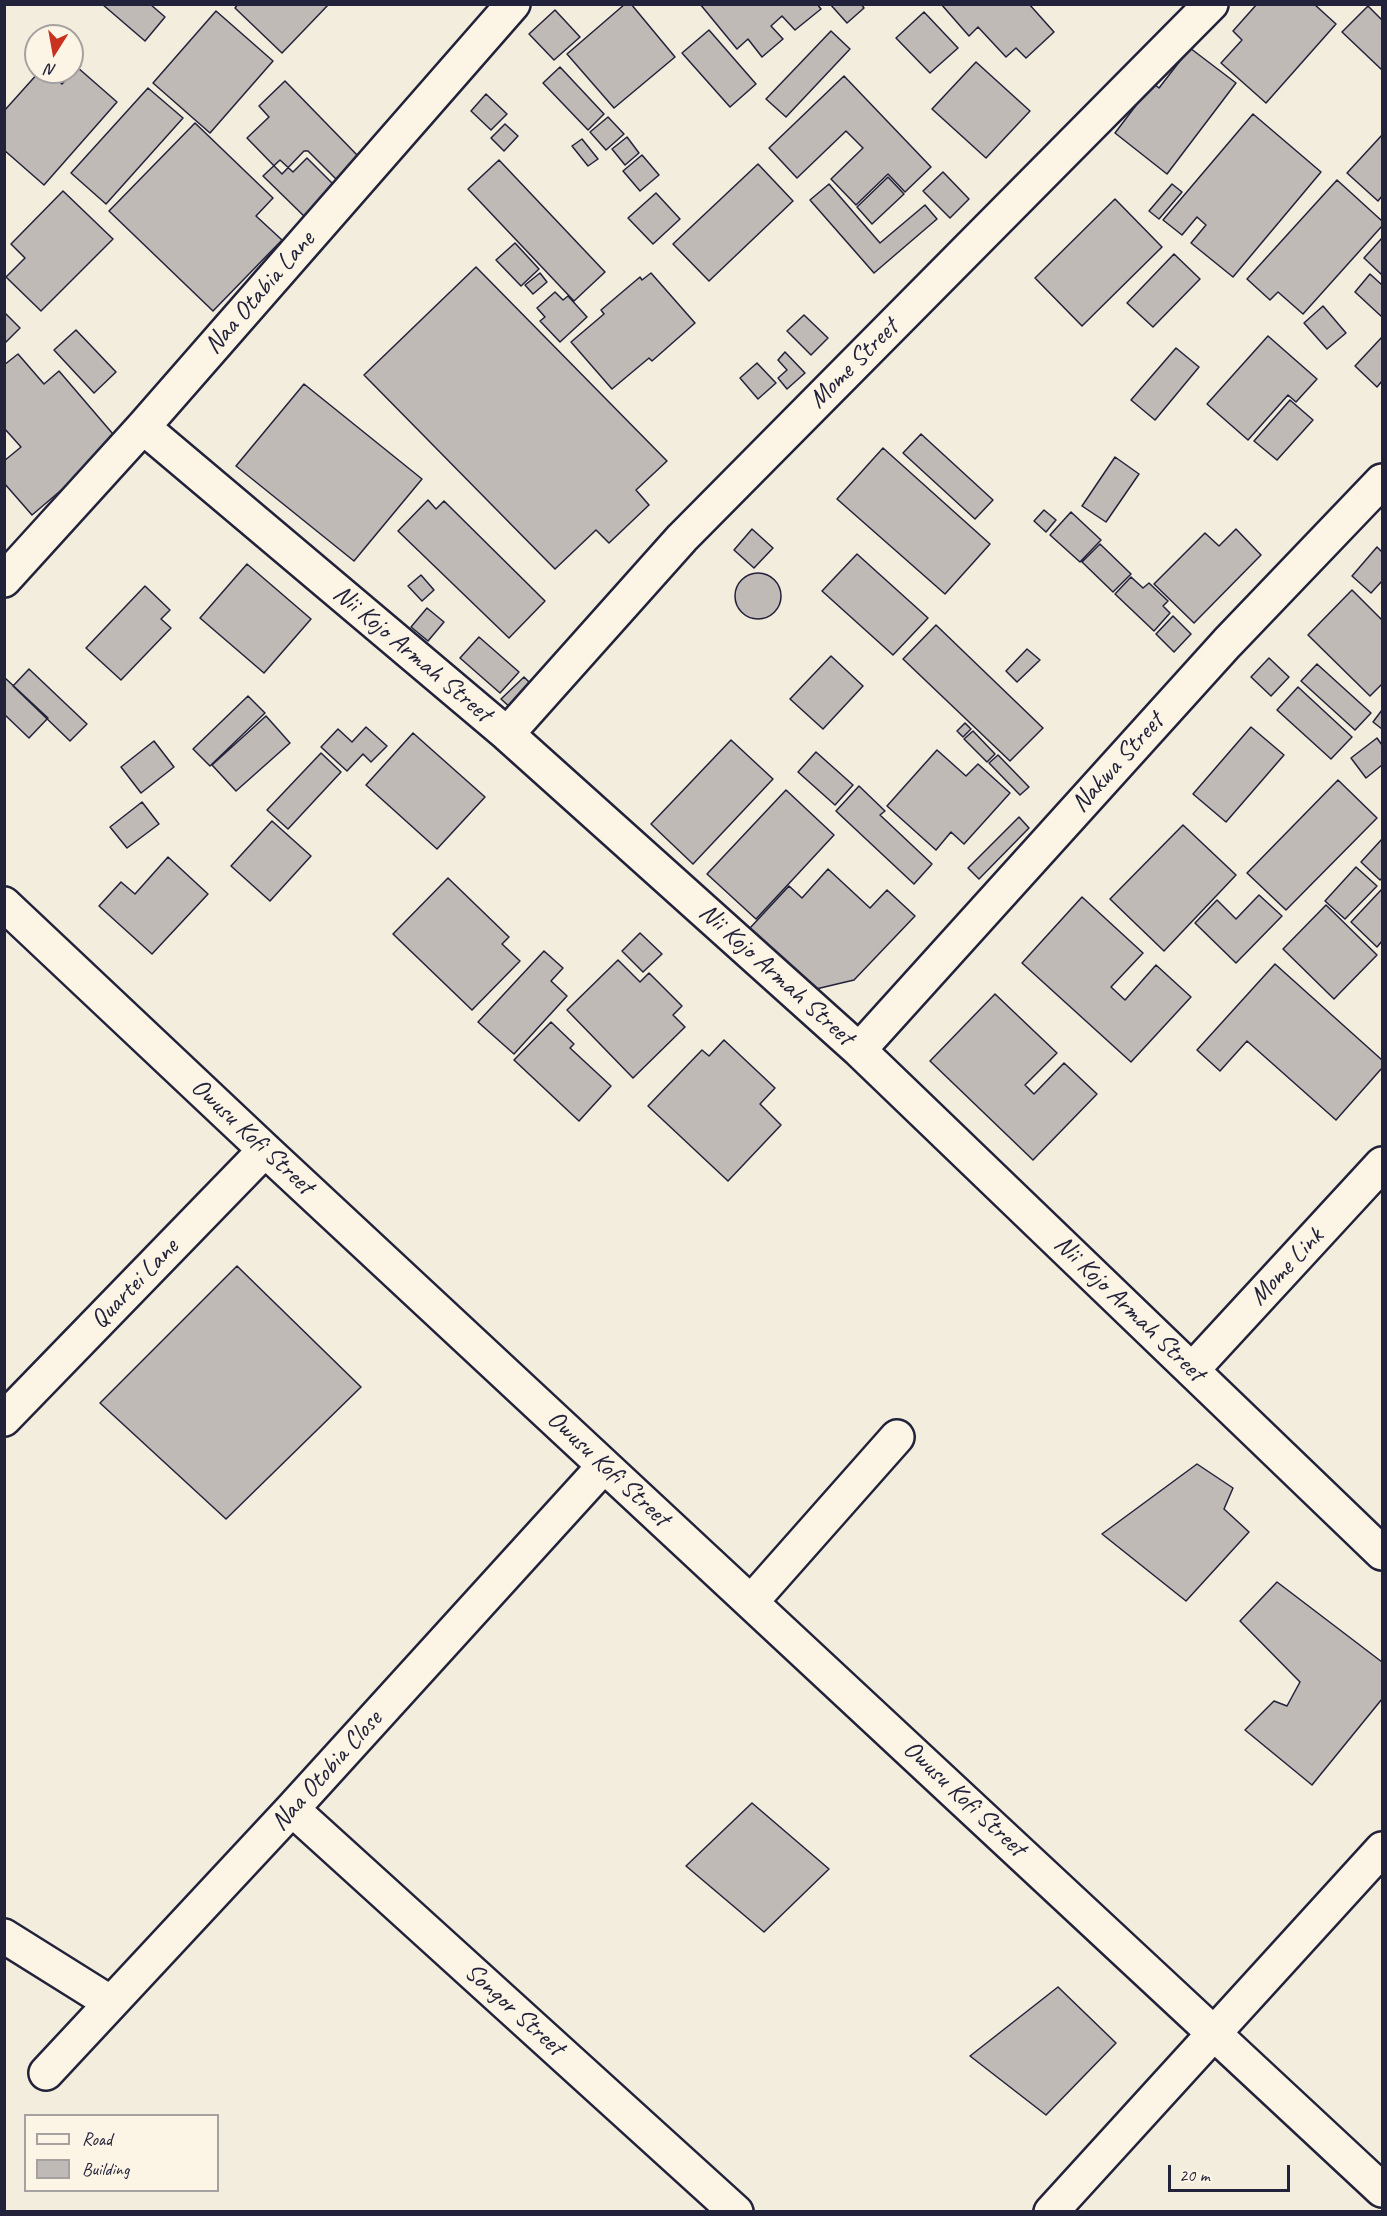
<!DOCTYPE html>
<style>
body{margin:0}
#map{position:relative;width:1387px;height:2216px;overflow:hidden;background:#f3edde;font-family:Caveat,sans-serif}
canvas{display:block}
.frame{position:absolute;inset:0;border:6px solid #22223b;pointer-events:none}
.legend{position:absolute;left:24px;top:2114px;width:195px;height:78px;box-sizing:border-box;background:#fcf5e5;border:2px solid #a5a1a1;margin:0;padding:8px 10px;list-style:none;font-size:18px;color:#22223b}
.legend li{display:flex;align-items:center;gap:12px;height:30px}
.legend b{width:30px;border:2px solid #a5a1a1}
.north{position:absolute;left:24px;top:24px;width:60px;height:60px;box-sizing:border-box;background:#fcf5e5;border:2px solid #a5a1a1;border-radius:50%;rotate:191deg;font-size:16px;font-weight:700;line-height:24px;text-align:center;color:#22223b}
.north::after{content:'';display:block;margin:auto;width:21px;height:27px;background:#c8321e;clip-path:polygon(50% 0,100% 100%,50% 72%,0 100%)}
.scale{position:absolute;left:1168px;top:2165px;width:122px;height:27px;box-sizing:border-box;border:3px solid #22223b;border-top:0;padding-left:8px;font-size:18px;line-height:21px;white-space:nowrap;color:#22223b;-webkit-text-stroke:4px #fcf5e5;paint-order:stroke}
</style>
<div id="map">
<canvas width="1387" height="2216"></canvas>
<div class="frame"></div>
<ul class="legend">
<li><b style="height:8px;background:#fcf5e5"></b>Road</li>
<li><b style="height:16px;background:#bfbab6"></b>Building</li>
</ul>
<div class="north">N</div>
<div class="scale">20 m</div>
</div>
<script>
const c = document.querySelector('canvas').getContext('2d');
c.lineJoin = 'round';
function fill(path, color) { c.fillStyle = color; c.fill(path, 'evenodd'); }
function strokePath(path, color, width, dash) { c.strokeStyle = color; c.lineWidth = width; c.lineCap = dash ? 'butt' : 'round'; c.setLineDash(dash || []); c.stroke(path); }
function drawText(font, color, halo, rows, align = 'center') {
  c.font = font + ' Caveat,sans-serif'; c.lineWidth = 5; c.setLineDash([]); c.textBaseline = 'middle'; c.strokeStyle = halo; c.fillStyle = color; for (const [text, x, y, turn = 0] of rows) {
    c.save(); c.translate(x, y); c.rotate((+turn || 0) * Math.PI / 180); c.textAlign = isNaN(turn) ? turn : align; if (halo) c.strokeText(text, 0, 0); c.fillText(text, 0, 0); c.restore();
  }
}
const building = new Path2D(`
 M 102,4 L 150,4 L 165,17 L 145,41 Z
 M 238,4 L 329,4 L 282,53 L 235,8 Z
 M 625,4 L 631,4 L 675,57 L 614,108 L 567,54 Z
 M 700,4 L 817,4 L 821,9 L 795,30 L 782,16 L 771,26 L 783,39 L 762,57 L 748,39 L 737,49 Z
 M 830,4 L 861,4 L 864,8 L 847,23 Z
 M 941,4 L 1029,4 L 1054,32 L 1026,58 L 1016,48 L 1006,57 L 978,27 L 969,36 Z
 M 1257,4 L 1314,4 L 1336,24 L 1266,103 L 1221,63 L 1242,40 L 1233,31 Z
 M 1368,6 L 1382,20 L 1382,70 L 1342,32 Z
 M 555,10 L 580,37 L 554,60 L 529,34 Z
 M 216,11 L 273,61 L 210,133 L 153,83 Z
 M 924,12 L 958,48 L 930,73 L 896,38 Z
 M 709,30 L 756,84 L 730,107 L 682,53 Z
 M 831,31 L 850,49 L 786,117 L 766,99 Z
 M 1190,48 L 1236,83 L 1167,174 L 1115,133 L 1153,83 L 1159,88 Z
 M 976,62 L 1030,111 L 986,158 L 932,109 Z
 M 77,67 L 117,102 L 44,185 L 4,150 L 4,111 L 39,72 L 49,72 L 62,84 Z
 M 560,67 L 604,114 L 588,130 L 543,83 Z
 M 844,76 L 931,167 L 905,192 L 888,174 L 856,205 L 831,179 L 863,148 L 846,131 L 797,178 L 769,148 Z
 M 285,81 L 359,157 L 336,179 L 308,151 L 304,151 L 282,174 L 247,138 L 269,117 L 259,106 Z
 M 148,88 L 183,118 L 106,204 L 71,173 Z
 M 486,94 L 507,114 L 491,130 L 471,111 Z
 M 1253,114 L 1321,172 L 1233,277 L 1191,243 L 1206,225 L 1197,217 L 1182,235 L 1163,220 Z
 M 608,117 L 624,134 L 606,150 L 590,132 Z
 M 195,123 L 273,198 L 256,216 L 282,240 L 213,311 L 109,211 Z
 M 505,124 L 518,136 L 504,151 L 491,138 Z
 M 1382,135 L 1382,196 L 1378,201 L 1347,173 Z
 M 627,137 L 639,153 L 625,165 L 612,149 Z
 M 582,139 L 598,159 L 588,166 L 572,146 Z
 M 642,155 L 659,175 L 640,191 L 623,171 Z
 M 307,158 L 337,188 L 306,218 L 263,176 L 280,160 L 293,172 Z
 M 499,160 L 605,272 L 574,301 L 468,189 Z
 M 758,164 L 793,201 L 709,281 L 673,244 Z
 M 943,172 L 969,199 L 950,218 L 923,191 Z
 M 888,177 L 904,194 L 872,224 L 857,207 Z
 M 1337,180 L 1382,221 L 1382,226 L 1303,314 L 1278,292 L 1270,300 L 1247,279 Z
 M 829,184 L 880,243 L 925,205 L 937,219 L 874,273 L 810,200 Z
 M 1172,184 L 1182,192 L 1159,219 L 1149,211 Z
 M 63,191 L 113,239 L 41,311 L 6,277 L 25,258 L 11,244 Z
 M 656,193 L 680,219 L 653,244 L 628,218 Z
 M 1115,199 L 1162,247 L 1082,326 L 1035,278 Z
 M 1382,238 L 1382,275 L 1364,258 Z
 M 515,243 L 539,269 L 521,286 L 496,260 Z
 M 1174,254 L 1200,279 L 1153,327 L 1127,303 Z
 M 476,267 L 667,461 L 636,490 L 649,505 L 609,543 L 596,530 L 555,569 L 364,375 Z
 M 540,273 L 547,282 L 533,294 L 525,285 Z
 M 651,273 L 695,323 L 652,361 L 649,358 L 612,389 L 571,342 L 604,314 L 601,310 L 640,277 L 642,280 Z
 M 1370,274 L 1382,285 L 1382,317 L 1355,292 Z
 M 555,292 L 563,300 L 568,296 L 587,317 L 560,342 L 540,321 L 545,317 L 537,308 Z
 M 1323,306 L 1346,333 L 1327,349 L 1304,323 Z
 M 4,312 L 20,328 L 4,344 Z
 M 804,315 L 828,338 L 811,355 L 787,331 Z
 M 76,330 L 116,372 L 94,393 L 54,350 Z
 M 1268,336 L 1317,379 L 1296,402 L 1288,395 L 1248,440 L 1207,404 Z
 M 1382,337 L 1382,381 L 1377,387 L 1355,366 Z
 M 1176,348 L 1199,367 L 1155,420 L 1131,400 Z
 M 785,352 L 805,373 L 787,389 L 778,378 L 787,370 L 778,360 Z
 M 18,354 L 44,384 L 59,371 L 119,441 L 32,515 L 4,483 L 4,461 L 21,447 L 4,428 L 4,365 Z
 M 757,363 L 776,383 L 758,399 L 740,378 Z
 M 304,384 L 422,479 L 354,561 L 236,466 Z
 M 1290,400 L 1313,420 L 1277,460 L 1254,441 Z
 M 921,434 L 993,500 L 975,519 L 903,453 Z
 M 883,448 L 990,544 L 945,594 L 837,499 Z
 M 1115,457 L 1139,474 L 1106,522 L 1082,506 Z
 M 428,500 L 436,509 L 444,501 L 545,601 L 509,638 L 398,531 Z
 M 1044,510 L 1056,520 L 1046,532 L 1034,521 Z
 M 1071,512 L 1101,540 L 1080,562 L 1050,535 Z
 M 752,529 L 773,548 L 754,568 L 734,550 Z
 M 1236,529 L 1261,555 L 1194,623 L 1154,584 L 1205,533 L 1219,546 Z
 M 1100,544 L 1131,574 L 1113,592 L 1082,562 Z
 M 1377,547 L 1382,552 L 1382,581 L 1371,593 L 1352,576 Z
 M 857,554 L 928,618 L 893,655 L 822,591 Z
 M 247,564 L 311,619 L 264,673 L 200,618 Z
 M735 596a23 23 0 1 1 46 0a23 23 0 1 1-46 0Z
 M 421,575 L 434,590 L 422,601 L 408,586 Z
 M 1131,577 L 1143,588 L 1149,583 L 1168,601 L 1163,606 L 1170,613 L 1154,631 L 1115,594 Z
 M 145,586 L 170,610 L 161,619 L 171,628 L 121,680 L 86,648 Z
 M 1352,590 L 1382,620 L 1382,684 L 1370,696 L 1308,635 Z
 M 427,608 L 444,622 L 428,641 L 411,627 Z
 M 1173,616 L 1191,634 L 1174,652 L 1156,634 Z
 M 936,625 L 1043,728 L 1010,761 L 903,659 Z
 M 479,637 L 519,672 L 500,693 L 460,658 Z
 M 1027,649 L 1040,660 L 1017,682 L 1006,671 Z
 M 831,656 L 863,686 L 823,729 L 790,699 Z
 M 1269,658 L 1289,677 L 1271,696 L 1251,677 Z
 M 1317,664 L 1371,713 L 1355,730 L 1301,681 Z
 M 29,669 L 87,724 L 70,741 L 13,686 Z
 M 4,677 L 48,718 L 29,738 L 4,714 Z
 M 524,677 L 536,689 L 513,710 L 501,699 Z
 M 1298,687 L 1352,737 L 1331,759 L 1277,710 Z
 M 248,696 L 265,713 L 210,766 L 193,749 Z
 M 1382,710 L 1382,729 L 1373,722 Z
 M 266,716 L 290,743 L 236,791 L 212,765 Z
 M 965,723 L 971,729 L 963,737 L 957,731 Z
 M 366,727 L 387,746 L 371,762 L 363,754 L 347,771 L 321,747 L 338,729 L 352,742 Z
 M 1251,727 L 1284,755 L 1226,822 L 1193,794 Z
 M 973,731 L 995,754 L 987,762 L 964,739 Z
 M 413,733 L 485,797 L 437,849 L 366,785 Z
 M 1377,738 L 1382,745 L 1382,765 L 1366,778 L 1351,758 Z
 M 731,740 L 773,779 L 693,864 L 651,824 Z
 M 154,741 L 174,767 L 141,793 L 121,767 Z
 M 937,750 L 966,776 L 978,764 L 1010,793 L 964,844 L 951,832 L 936,850 L 887,806 Z
 M 816,752 L 853,785 L 835,805 L 798,772 Z
 M 321,753 L 341,772 L 288,829 L 267,810 Z
 M 998,755 L 1029,787 L 1020,795 L 989,763 Z
 M 1338,780 L 1377,818 L 1286,910 L 1247,873 Z
 M 859,786 L 885,811 L 880,815 L 932,864 L 914,884 L 836,811 Z
 M 786,790 L 834,835 L 756,919 L 707,874 Z
 M 142,802 L 159,824 L 127,848 L 110,827 Z
 M 1019,817 L 1029,828 L 979,879 L 968,868 Z
 M 272,821 L 311,856 L 270,901 L 231,866 Z
 M 1183,825 L 1236,875 L 1164,951 L 1110,899 Z
 M 1382,839 L 1382,878 L 1380,880 L 1361,862 Z
 M 168,857 L 208,894 L 152,954 L 99,906 L 121,882 L 135,894 Z
 M 1356,867 L 1377,886 L 1345,919 L 1325,901 Z
 M 828,869 L 870,908 L 887,890 L 915,916 L 854,980 L 816,989 L 750,928 L 789,886 L 802,898 Z
 M 448,878 L 509,937 L 502,944 L 520,961 L 472,1010 L 393,934 Z
 M 1382,889 L 1382,941 L 1377,947 L 1351,922 Z
 M 1259,895 L 1282,916 L 1236,963 L 1195,923 L 1217,900 L 1236,919 Z
 M 1082,897 L 1143,953 L 1111,987 L 1125,1000 L 1156,965 L 1191,997 L 1131,1062 L 1022,963 Z
 M 1326,905 L 1377,955 L 1334,999 L 1283,949 Z
 M 640,933 L 662,954 L 643,972 L 622,951 Z
 M 544,951 L 563,968 L 551,981 L 567,996 L 514,1054 L 478,1022 Z
 M 618,960 L 640,982 L 649,973 L 682,1006 L 673,1015 L 685,1027 L 633,1078 L 567,1010 Z
 M 1275,964 L 1382,1060 L 1382,1068 L 1336,1120 L 1247,1041 L 1220,1071 L 1197,1050 Z
 M 995,994 L 1057,1053 L 1025,1085 L 1034,1094 L 1064,1063 L 1097,1094 L 1033,1160 L 930,1061 Z
 M 551,1022 L 574,1044 L 570,1048 L 611,1086 L 579,1121 L 514,1060 Z
 M 724,1040 L 775,1088 L 760,1104 L 781,1125 L 728,1181 L 648,1106 L 702,1050 L 709,1056 Z
 M 237,1266 L 361,1387 L 226,1519 L 100,1403 Z
 M 1197,1464 L 1233,1488 L 1224,1509 L 1249,1532 L 1186,1601 L 1102,1534 Z
 M 1277,1582 L 1382,1662 L 1382,1699 L 1312,1785 L 1245,1730 L 1274,1701 L 1287,1706 L 1300,1682 L 1240,1621 Z
 M 752,1803 L 829,1869 L 764,1932 L 686,1866 Z
 M 1058,1987 L 1116,2043 L 1046,2115 L 970,2056 Z`);
const minor = new Path2D(`
 M 143,427 L 507,734 L 859,1050 L 1382,1553
 M 4,580 L 143,427 L 513,4
 M 507,734 L 682,538 L 1211,4
 M 4,904 L 265,1150 L 1382,2190
 M 859,1050 L 1227,643 L 1382,481
 M 1192,1370 L 1382,1164
 M 4,1419 L 265,1150
 M 751,1602 L 897,1437
 M 292,1809 L 736,2212
 M 4,1936 L 111,2003
 M 46,2073 L 292,1809 L 604,1466
 M 1051,2212 L 1382,1849`);
const streetNames = [
 ["Naa Otabia Lane",260,293,-49],
 ["Mome Street",854,364,-45],
 ["Nii Kojo Armah Street",412,654,40],
 ["Nakwa Street",1118,763,-48],
 ["Nii Kojo Armah Street",776,975,42],
 ["Owusu Kofi Street",252,1137,43],
 ["Mome Link",1287,1267,-47],
 ["Quartei Lane",135,1284,-46],
 ["Nii Kojo Armah Street",1129,1309,44],
 ["Owusu Kofi Street",608,1469,43],
 ["Naa Otobia Close",327,1771,-48],
 ["Owusu Kofi Street",964,1799,43],
 ["Songor Street",514,2010,42]
];
fill(building, '#bfbab6');
strokePath(building, '#22223b', 1.5);
strokePath(minor, '#22223b', 38);
strokePath(minor, '#fcf5e5', 33);
drawText('26px', '#22223b', '#fcf5e5', streetNames);
</script>
